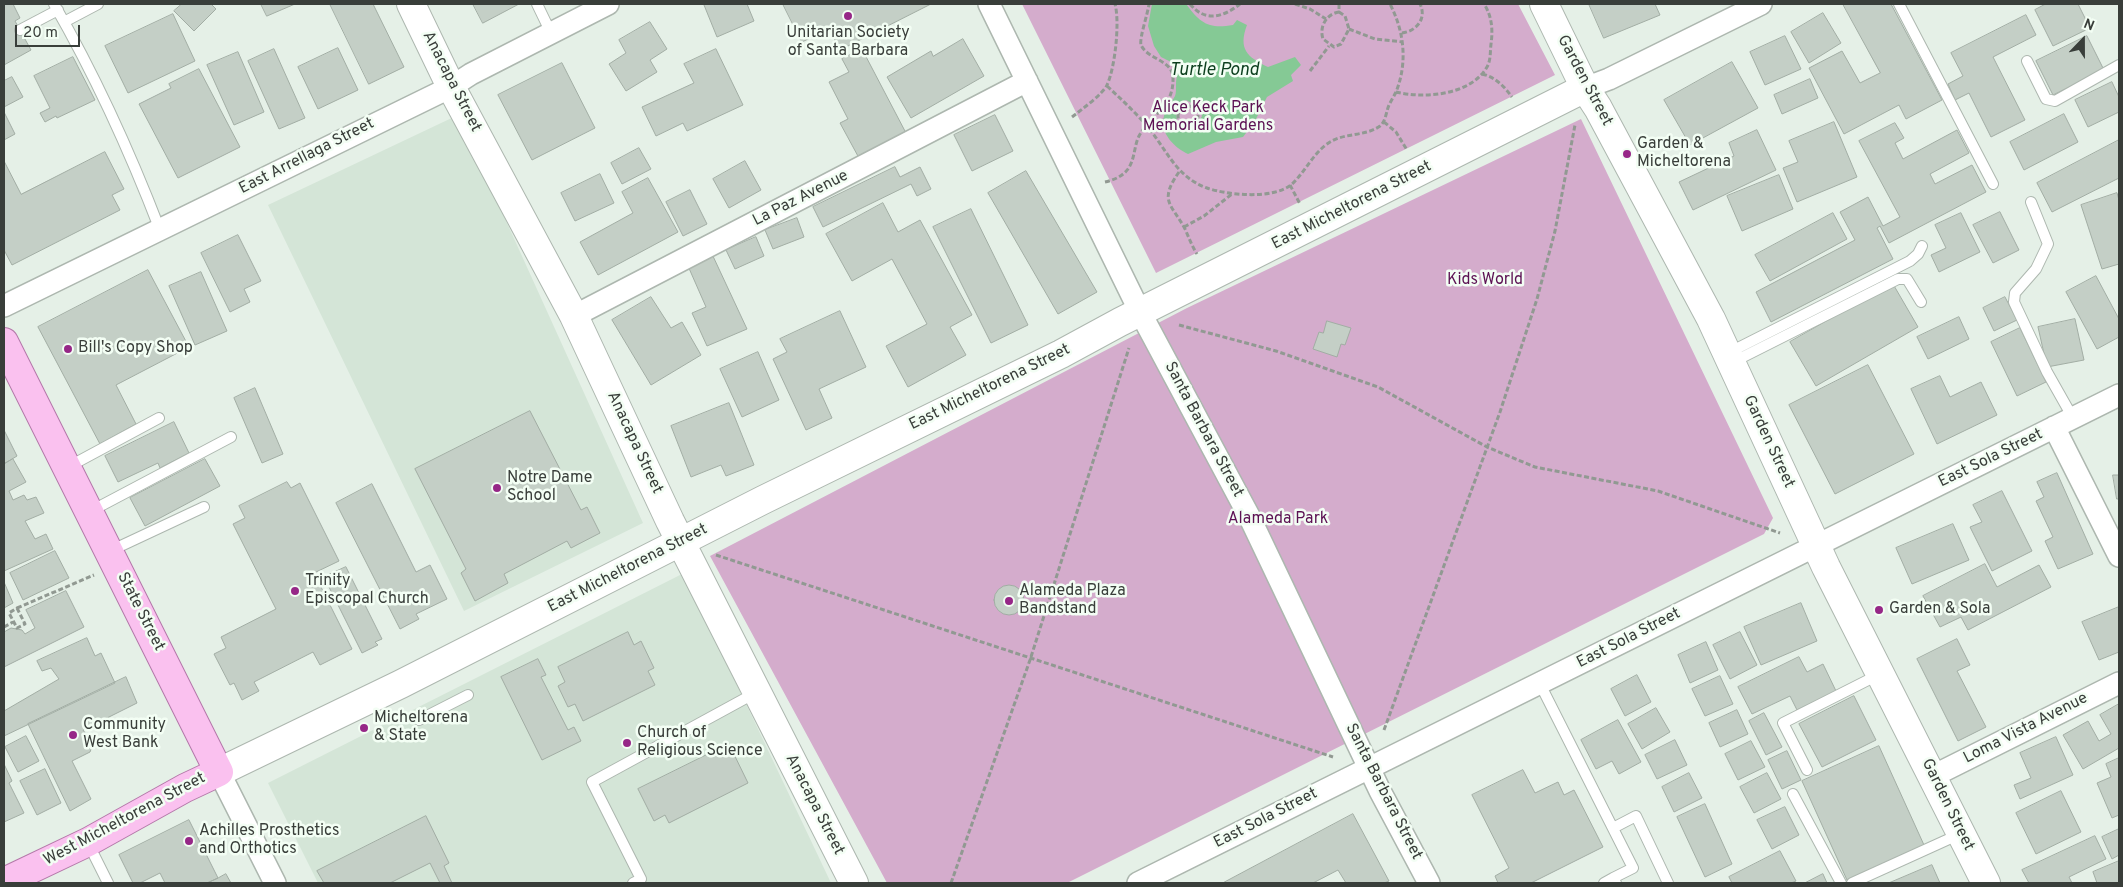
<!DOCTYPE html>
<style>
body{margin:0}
#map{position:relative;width:2123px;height:887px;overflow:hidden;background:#e5f0e7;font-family:Overpass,sans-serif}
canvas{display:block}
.frame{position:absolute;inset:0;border:5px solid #393e3a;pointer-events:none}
.north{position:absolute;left:2058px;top:15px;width:50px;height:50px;-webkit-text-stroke:4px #f3fef4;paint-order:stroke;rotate:22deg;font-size:14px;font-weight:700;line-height:20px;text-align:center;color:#393e3a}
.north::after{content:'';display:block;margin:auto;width:18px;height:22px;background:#393e3a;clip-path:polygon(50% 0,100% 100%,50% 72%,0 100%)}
.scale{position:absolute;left:15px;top:25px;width:65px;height:22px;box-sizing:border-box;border:2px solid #393e3a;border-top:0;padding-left:6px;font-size:15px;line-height:18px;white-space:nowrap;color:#393e3a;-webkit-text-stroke:4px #f3fef4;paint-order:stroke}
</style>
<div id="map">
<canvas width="2123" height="887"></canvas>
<div class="frame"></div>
<div class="north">N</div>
<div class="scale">20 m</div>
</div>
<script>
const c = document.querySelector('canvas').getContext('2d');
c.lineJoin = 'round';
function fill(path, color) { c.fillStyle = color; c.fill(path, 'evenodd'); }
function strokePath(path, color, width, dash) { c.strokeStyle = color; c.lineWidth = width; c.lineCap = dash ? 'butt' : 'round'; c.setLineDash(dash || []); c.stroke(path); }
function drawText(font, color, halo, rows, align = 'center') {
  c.font = font + ' Overpass,sans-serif'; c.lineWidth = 5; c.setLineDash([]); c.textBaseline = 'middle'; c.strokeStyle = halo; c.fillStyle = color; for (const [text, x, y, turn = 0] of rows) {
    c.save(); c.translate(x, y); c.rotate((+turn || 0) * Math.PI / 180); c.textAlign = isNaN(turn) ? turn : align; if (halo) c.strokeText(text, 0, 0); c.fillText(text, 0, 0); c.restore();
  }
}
const built = new Path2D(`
 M 458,115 L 643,523 L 464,611 L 268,205 Z
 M 684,573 L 831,883 L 318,883 L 268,783 Z`);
const green = new Path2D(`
 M 1022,4 L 1518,4 L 1555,75 L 1156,273 Z
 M 1581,119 L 1773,518 L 1764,534 L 1067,883 L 887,883 L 710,556 L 1187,308 Z`);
const water = new Path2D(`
 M 1152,4 L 1186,4 C 1201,24 1209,29 1233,25 L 1237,20 L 1247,25 C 1238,49 1247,57 1268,67 L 1295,57 L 1301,65 L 1291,75 L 1293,81 L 1267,97 L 1255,121 L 1243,137 L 1216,142 L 1188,154 C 1175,148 1159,133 1164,116 C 1165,110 1172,102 1175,96 C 1177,91 1175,82 1177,76 L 1171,62 L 1161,57 L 1154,46 L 1148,26 ZM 1186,100 L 1199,107 L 1202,116 L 1196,128 C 1178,134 1172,117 1180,103 Z`);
const building = new Path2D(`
 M 4,4 L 13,4 L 20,18 L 15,21 L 31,50 L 4,65 Z
 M 182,4 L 211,4 L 216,9 L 194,31 L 174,11 Z
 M 261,4 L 295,4 L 267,16 Z
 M 330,4 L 373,4 L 404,67 L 369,84 Z
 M 473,4 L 519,4 L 483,23 Z
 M 708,4 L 747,4 L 754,21 L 717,37 L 704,5 Z
 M 783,4 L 931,4 L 840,50 L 829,29 L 802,42 Z
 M 1589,4 L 1655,4 L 1660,15 L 1604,38 Z
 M 1843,4 L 1891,4 L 1942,100 L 1906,119 L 1899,105 L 1844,134 L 1809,68 L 1842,51 L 1860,83 L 1880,73 Z
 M 2046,4 L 2078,4 L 2090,28 L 2053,46 L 2035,10 Z
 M 1823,13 L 1841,43 L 1809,63 L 1791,32 Z
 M 173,14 L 195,61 L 128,93 L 105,46 Z
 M 2026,15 L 2036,35 L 1993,57 L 2025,120 L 1991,137 L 1969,93 L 1955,100 L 1948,84 L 1963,76 L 1951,53 Z
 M 650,22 L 667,49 L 650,60 L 657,72 L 626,91 L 609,64 L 626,53 L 619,40 Z
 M 1785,36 L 1801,69 L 1765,85 L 1750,52 Z
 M 2087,36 L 2104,70 L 2053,95 L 2036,61 Z
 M 963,39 L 984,76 L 911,118 L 887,77 L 931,51 L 933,56 Z
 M 338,48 L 358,90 L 318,109 L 298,67 Z
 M 274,49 L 305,118 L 279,129 L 248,61 Z
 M 716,49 L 743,105 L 687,131 L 683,123 L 656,136 L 642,107 L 694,83 L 684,64 Z
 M 862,49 L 906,133 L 859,158 L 840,123 L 848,119 L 829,82 L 849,72 L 842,59 Z
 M 238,52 L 264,112 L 234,125 L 207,65 Z
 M 73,57 L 95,100 L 57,118 L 56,116 L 45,122 L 40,113 L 50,108 L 34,76 Z
 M 1732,62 L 1758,108 L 1690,145 L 1664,100 Z
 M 562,63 L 595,128 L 532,160 L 498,95 Z
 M 199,69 L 240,147 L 178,178 L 139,104 L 171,88 L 169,84 Z
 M 12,77 L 23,97 L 4,107 L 4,81 Z
 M 1810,79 L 1818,98 L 1782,114 L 1774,95 Z
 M 2112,82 L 2119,97 L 2119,112 L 2088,127 L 2075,100 Z
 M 4,112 L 15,134 L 4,140 Z
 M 2064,114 L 2078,142 L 2024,170 L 2010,142 Z
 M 995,115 L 1013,151 L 972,171 L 954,135 Z
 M 1834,122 L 1857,177 L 1797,202 L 1783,168 L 1798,162 L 1789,141 Z
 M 1895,123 L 1904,138 L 1895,143 L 1903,159 L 1957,130 L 1969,153 L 1930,174 L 1935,184 L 1972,165 L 1986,192 L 1889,243 L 1880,226 L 1877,228 L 1893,259 L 1771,322 L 1756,292 L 1855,240 L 1840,212 L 1868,197 L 1883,226 L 1900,217 L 1859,141 Z
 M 1757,130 L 1776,170 L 1693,210 L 1679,182 L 1734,156 L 1729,143 Z
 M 2119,140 L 2119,178 L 2052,212 L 2037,183 Z
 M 639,148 L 651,169 L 622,184 L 611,163 Z
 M 105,152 L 124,189 L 112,195 L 120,210 L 12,265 L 4,250 L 4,161 L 21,194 Z
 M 745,161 L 761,190 L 729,208 L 713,179 Z
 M 895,167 L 900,177 L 920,167 L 931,189 L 917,196 L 911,184 L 823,227 L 813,207 Z
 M 1026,171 L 1097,292 L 1058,314 L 988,193 Z
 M 600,174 L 614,203 L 575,221 L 561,193 Z
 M 1779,175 L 1793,209 L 1742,231 L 1727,196 Z
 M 648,178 L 678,232 L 598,275 L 580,242 L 633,213 L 622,192 Z
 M 690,190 L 707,224 L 683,236 L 666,202 Z
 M 2117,193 L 2119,200 L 2119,264 L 2102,269 L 2081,205 Z
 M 883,203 L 898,232 L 920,220 L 972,315 L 950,327 L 966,355 L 908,387 L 886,346 L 927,324 L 892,259 L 852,281 L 826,234 Z
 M 971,209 L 1028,325 L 991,343 L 933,227 Z
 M 2000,212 L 2019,250 L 1993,263 L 1973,225 Z
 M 1833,213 L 1847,239 L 1770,281 L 1755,255 Z
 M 1961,213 L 1980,252 L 1939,272 L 1931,255 L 1946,248 L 1935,225 Z
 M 797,218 L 804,237 L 773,249 L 765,230 Z
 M 238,235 L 261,281 L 244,289 L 250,302 L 230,312 L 201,253 Z
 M 756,237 L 764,256 L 735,269 L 726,250 Z
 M 712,254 L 747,329 L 707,346 L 692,313 L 706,307 L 688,266 Z
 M 148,270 L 189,347 L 116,385 L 136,424 L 100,444 L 38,327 Z
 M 201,272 L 227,331 L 195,345 L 169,286 Z
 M 2096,276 L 2119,319 L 2119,337 L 2097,349 L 2066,292 Z
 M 1893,284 L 1918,327 L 1816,386 L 1790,342 Z
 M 651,297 L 671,328 L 682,322 L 701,355 L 651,385 L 612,320 Z
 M 2005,297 L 2017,320 L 1994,331 L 1983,308 Z
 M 840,311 L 866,367 L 819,389 L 832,418 L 806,430 L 773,359 L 787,352 L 780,339 Z
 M 1959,317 L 1969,339 L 1928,359 L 1917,337 Z
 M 2075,319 L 2084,360 L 2047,367 L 2038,327 Z
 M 1327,321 L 1351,328 L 1345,345 L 1341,344 L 1337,357 L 1313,349 L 1319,332 L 1323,333 Z
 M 2020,328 L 2046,382 L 2017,396 L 1991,342 Z
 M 758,352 L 779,400 L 742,417 L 720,369 Z
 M 1868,365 L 1914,454 L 1835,494 L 1789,405 Z
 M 1940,376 L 1950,397 L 1981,382 L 1997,415 L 1937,444 L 1911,389 Z
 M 255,388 L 283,454 L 262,463 L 234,398 Z
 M 729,403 L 754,465 L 726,476 L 721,465 L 691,477 L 671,426 Z
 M 530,411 L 581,510 L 587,507 L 600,533 L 571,548 L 567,541 L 504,574 L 508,583 L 475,601 L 461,573 L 466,569 L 415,469 Z
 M 174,422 L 189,453 L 160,468 L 158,463 L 118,482 L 105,456 Z
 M 4,430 L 17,456 L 4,464 Z
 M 13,459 L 26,482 L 9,491 L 13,500 L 24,495 L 27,500 L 36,497 L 44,513 L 25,521 L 35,539 L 46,534 L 53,549 L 4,571 L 4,464 Z
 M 205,459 L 220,486 L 145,526 L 130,498 Z
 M 2057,473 L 2093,554 L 2058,569 L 2045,541 L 2053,537 L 2036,501 L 2044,497 L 2037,482 Z
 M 2113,475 L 2119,475 L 2119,499 L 2117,499 Z
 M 287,482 L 291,488 L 300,483 L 339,561 L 314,573 L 352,649 L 320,665 L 313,652 L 254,682 L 259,691 L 242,700 L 234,683 L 230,685 L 214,654 L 226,648 L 221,637 L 276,609 L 233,524 L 245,518 L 239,506 Z
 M 372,484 L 416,572 L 430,565 L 447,599 L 416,614 L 419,619 L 400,629 L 336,503 Z
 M 2002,491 L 2032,551 L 1992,571 L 1970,527 L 1982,522 L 1973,505 Z
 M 1953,524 L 1969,560 L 1912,584 L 1896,548 Z
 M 55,551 L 69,578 L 23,600 L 10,573 Z
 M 1985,564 L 1997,587 L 2039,565 L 2051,587 L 1968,630 L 1961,617 L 1940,627 L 1923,596 Z
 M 346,567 L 382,639 L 375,642 L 378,645 L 362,653 L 324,577 Z
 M 4,582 L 13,603 L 4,608 Z
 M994 600a15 15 0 1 1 30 0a15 15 0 1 1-30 0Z
 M 66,591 L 84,627 L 4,667 L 4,632 L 11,628 L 22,630 L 25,634 L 35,628 L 26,610 Z
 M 1801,603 L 1817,641 L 1761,665 L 1744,627 Z
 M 2119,607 L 2119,652 L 2099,660 L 2082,622 Z
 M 628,632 L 634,645 L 641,641 L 654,668 L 648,671 L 655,685 L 583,721 L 575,704 L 568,707 L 558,686 L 565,682 L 558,667 Z
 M 1740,632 L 1757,665 L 1730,679 L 1713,645 Z
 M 87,638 L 95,656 L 101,653 L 115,683 L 4,736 L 4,711 L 59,679 L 51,668 L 42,671 L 37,661 Z
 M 1957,639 L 1970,665 L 1957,671 L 1986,727 L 1958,741 L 1917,659 Z
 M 1706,642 L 1718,670 L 1690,683 L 1678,655 Z
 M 1799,657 L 1807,672 L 1823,664 L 1836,691 L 1797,710 L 1790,696 L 1752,714 L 1738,687 Z
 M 538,659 L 546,675 L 541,677 L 568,730 L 574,727 L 581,741 L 542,760 L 501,677 Z
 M 1637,675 L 1651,702 L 1625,716 L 1611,689 Z
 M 1720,676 L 1733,704 L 1705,716 L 1692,689 Z
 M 126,677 L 137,703 L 83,730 L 93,744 L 90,752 L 72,761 L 91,799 L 70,811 L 28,724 Z
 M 1854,696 L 1876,740 L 1822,767 L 1799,724 Z
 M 2119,704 L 2119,748 L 2083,769 L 2063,735 L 2088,721 L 2099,741 L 2111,734 L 2100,715 Z
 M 1656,708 L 1670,732 L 1642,749 L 1628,724 Z
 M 1737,710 L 1748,734 L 1720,747 L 1709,723 Z
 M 1764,713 L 1782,747 L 1766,755 L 1749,721 Z
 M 1618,720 L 1641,762 L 1619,774 L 1612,761 L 1596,769 L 1581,740 Z
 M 26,736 L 39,761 L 18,772 L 5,747 Z
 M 2056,737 L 2073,775 L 2020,799 L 2014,785 L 2031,778 L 2020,753 Z
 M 1675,740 L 1687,765 L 1657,779 L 1645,755 Z
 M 1751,741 L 1765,767 L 1738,780 L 1725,754 Z
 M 729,744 L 748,783 L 669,823 L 665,815 L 654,821 L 638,789 Z
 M 1879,746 L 1924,845 L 1847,880 L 1802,781 Z
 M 1787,751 L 1801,780 L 1782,789 L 1768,760 Z
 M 2119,758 L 2119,815 L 2112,818 L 2097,783 L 2111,777 L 2106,764 Z
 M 4,764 L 12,781 L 9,783 L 24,813 L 4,822 Z
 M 45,769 L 61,803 L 37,815 L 20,781 Z
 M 1523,770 L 1535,793 L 1558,782 L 1564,795 L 1574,790 L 1603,847 L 1531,883 L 1498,883 L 1495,876 L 1509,868 L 1472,795 Z
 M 1689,773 L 1702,798 L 1674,812 L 1662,787 Z
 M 1767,773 L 1781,799 L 1754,813 L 1740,787 Z
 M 2061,791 L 2081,832 L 2036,854 L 2016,813 Z
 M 1705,804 L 1732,864 L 1705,877 L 1677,817 Z
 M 1785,807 L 1799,835 L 1772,849 L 1757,820 Z
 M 1353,814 L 1389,881 L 1384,883 L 1346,883 L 1338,870 L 1313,883 L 1223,883 Z
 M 426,816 L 449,863 L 444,866 L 452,883 L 440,883 L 430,863 L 390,883 L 324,883 L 317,871 Z
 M 189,820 L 218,878 L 207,883 L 165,883 L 160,873 L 140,883 L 133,883 L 119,855 Z
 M 2119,829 L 2119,855 L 2112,859 L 2102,837 Z
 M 2095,836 L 2106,859 L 2069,877 L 2072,883 L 2029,883 L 2022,870 Z
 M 1780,851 L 1796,881 L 1791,883 L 1732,883 L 1729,877 Z
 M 2119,861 L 2119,883 L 2097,883 L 2093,872 Z
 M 1932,865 L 1940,883 L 1889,883 Z
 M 226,874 L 231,883 L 207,883 L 218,878 Z
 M 1823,874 L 1827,883 L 1805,883 Z`);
const path = new Path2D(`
 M 1190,4 C 1205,22 1222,18 1240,4
 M 1295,4 L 1310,9 L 1326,19
 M 1339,4 L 1339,12
 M 1339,12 L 1345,16 L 1349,29 L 1341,44 L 1334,47 L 1323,39 C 1319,27 1326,14 1339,12 Z
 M 1349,29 L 1375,39 L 1403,42
 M 1402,33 C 1417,31 1427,18 1420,4
 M 1310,71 L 1329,46
 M 1482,74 C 1495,77 1504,86 1512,97
 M 1107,86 C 1121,99 1135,112 1147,126 C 1167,150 1176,177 1207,188 C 1227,195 1274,200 1292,184 C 1305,172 1312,155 1327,144 C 1343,132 1365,137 1380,126 C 1386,121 1386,112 1389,105 C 1391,101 1394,96 1396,92 C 1408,62 1404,31 1390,4
 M 1396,92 C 1425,99 1471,95 1487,67 C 1491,60 1490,52 1491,44 C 1493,30 1492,16 1484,4
 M 1168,102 L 1180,110
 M1178 116a10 10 0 1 1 20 0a10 10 0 1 1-20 0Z
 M 1072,117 C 1081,110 1103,94 1107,85 C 1115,68 1120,22 1115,4
 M 1384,122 L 1396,132 L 1407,150
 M 1179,172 C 1158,202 1172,204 1185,229 C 1189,238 1192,246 1197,254
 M 1105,182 C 1114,180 1123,176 1128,169 C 1135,159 1134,146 1139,136 C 1151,113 1174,109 1173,77 C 1172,60 1147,59 1141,45 C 1139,39 1148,13 1149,4
 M 1290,185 L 1300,204
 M 1184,227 L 1204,216 L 1232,194
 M 1179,325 L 1276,351 L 1378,387 L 1487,447 L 1535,467 L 1658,491 L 1780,533
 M 716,555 L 1333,757
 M 17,608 L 94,575
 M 17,608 L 25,624 L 17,628 L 9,613 Z
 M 4,627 L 13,622
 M 1384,730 L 1500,412 L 1537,299 L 1555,231 L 1575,125
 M 951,883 L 1030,660 L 1129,348`);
const lane = new Path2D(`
 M 54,4 C 96,77 130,152 160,230
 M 537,4 L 551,33
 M 1899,4 L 1993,184
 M 64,22 L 98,4
 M 20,30 L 58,10
 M 2027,61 L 2046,99 L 2055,101 L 2119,65
 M 2031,202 L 2048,244 L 2036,269 L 2015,293 L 2014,302 L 2047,372 L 2073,418
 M 1728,353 L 1910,261 L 1918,254 L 1922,246
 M 1733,362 L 1898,279 L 1907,279 L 1921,302
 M 68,467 L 159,418
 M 91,511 L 231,437
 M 110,551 L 204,507
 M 1540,684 L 1633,868 L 1613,878 L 1616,883
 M 419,720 L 468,695
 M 1807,770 L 1783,723 L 1878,675
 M 1793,794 L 1841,883
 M 1613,828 L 1636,816 L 1668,883
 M 88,843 L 108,883
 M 633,883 L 641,879 L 592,782 L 757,692
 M 1604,883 L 1613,878
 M 1852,883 L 1960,834`);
const street = new Path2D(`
 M 989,4 L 1140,312 L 1249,516 L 1380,791 L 1429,883
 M 1585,88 L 1609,79 L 1761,4
 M 4,306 L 451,87 L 471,74 L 608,4
 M 574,316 L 1027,81
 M 2054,427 L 2119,556
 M 219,772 L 275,883
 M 1933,776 L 2119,683
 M 1138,883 L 2119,395`);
const secondary = new Path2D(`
 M 411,4 L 451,87 L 574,316 L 670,521 L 854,883
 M 1544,4 L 1585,88 L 1598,108 L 1711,319 L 1826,567 L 1986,883
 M 219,772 L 401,684 L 763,500 L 1061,354 L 1120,322 L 1585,88`);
const primary = new Path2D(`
 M 4,342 L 219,772 L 185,788 L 88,842 L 4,882`);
const markers = [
 [848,16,5,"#962787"],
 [1627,154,5,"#962787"],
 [68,349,5,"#962787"],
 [497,488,5,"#962787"],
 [295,591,5,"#962787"],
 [1009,601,5,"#962787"],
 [1879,610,5,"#962787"],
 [364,728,5,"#962787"],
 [73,735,5,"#962787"],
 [627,743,5,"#962787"],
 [189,841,5,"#962787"]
];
const poiNames = [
 ["Unitarian Society",848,34,"center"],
 ["of Santa Barbara",848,52,"center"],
 ["Garden &",1637,145],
 ["Micheltorena",1637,163],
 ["Bill's Copy Shop",78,349],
 ["Notre Dame",507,479],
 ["School",507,497],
 ["Trinity",305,582],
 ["Episcopal Church",305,600],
 ["Alameda Plaza",1019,592],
 ["Bandstand",1019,610],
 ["Garden & Sola",1889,610],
 ["Micheltorena",374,719],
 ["& State",374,737],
 ["Community",83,726],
 ["West Bank",83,744],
 ["Church of",637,734],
 ["Religious Science",637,752],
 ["Achilles Prosthetics",199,832],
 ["and Orthotics",199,850]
];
const streetNames = [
 ["Garden Street",1584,81,62],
 ["Anacapa Street",451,82,63],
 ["East Arrellaga Street",307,157,-27],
 ["La Paz Avenue",801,199,-27],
 ["East Micheltorena Street",1352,206,-27],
 ["East Micheltorena Street",990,388,-26],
 ["Santa Barbara Street",1203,430,62],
 ["Garden Street",1768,442,65],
 ["Anacapa Street",634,443,65],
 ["East Sola Street",1991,459,-26],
 ["East Micheltorena Street",628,569,-27],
 ["State Street",140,612,63],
 ["East Sola Street",1629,639,-27],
 ["Loma Vista Avenue",2026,729,-27],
 ["Santa Barbara Street",1383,792,63],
 ["Anacapa Street",814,805,63],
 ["Garden Street",1947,805,64],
 ["East Sola Street",1266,819,-27],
 ["West Micheltorena Street",125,820,-28]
];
const parkNames = [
 ["Alice Keck Park",1208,109],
 ["Memorial Gardens",1208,127],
 ["Kids World",1485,281],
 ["Alameda Park",1278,520]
];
const waterNames = [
 ["Turtle Pond",1214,71]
];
fill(built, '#d4e5d7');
fill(green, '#d4accc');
fill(water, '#85c995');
fill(building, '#c4cfc6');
strokePath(building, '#a2ada4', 1);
strokePath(lane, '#adb7af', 12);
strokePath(street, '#adb7af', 24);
strokePath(secondary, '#adb7af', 30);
strokePath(primary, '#b478a9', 30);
strokePath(path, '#919992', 3, [5, 2.5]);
strokePath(lane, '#fff', 10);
strokePath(street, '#fff', 21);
strokePath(secondary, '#fff', 28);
strokePath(primary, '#fac1ef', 28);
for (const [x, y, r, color] of markers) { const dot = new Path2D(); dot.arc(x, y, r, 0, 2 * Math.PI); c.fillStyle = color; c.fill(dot); strokePath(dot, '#f3fef4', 2); }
drawText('16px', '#393e3a', '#f3fef4', poiNames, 'left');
drawText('16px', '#393e3a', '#f3fef4', streetNames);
drawText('16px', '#5c1153', '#f3fef4', parkNames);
drawText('italic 18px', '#0c3f1e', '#f3fef4', waterNames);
</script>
